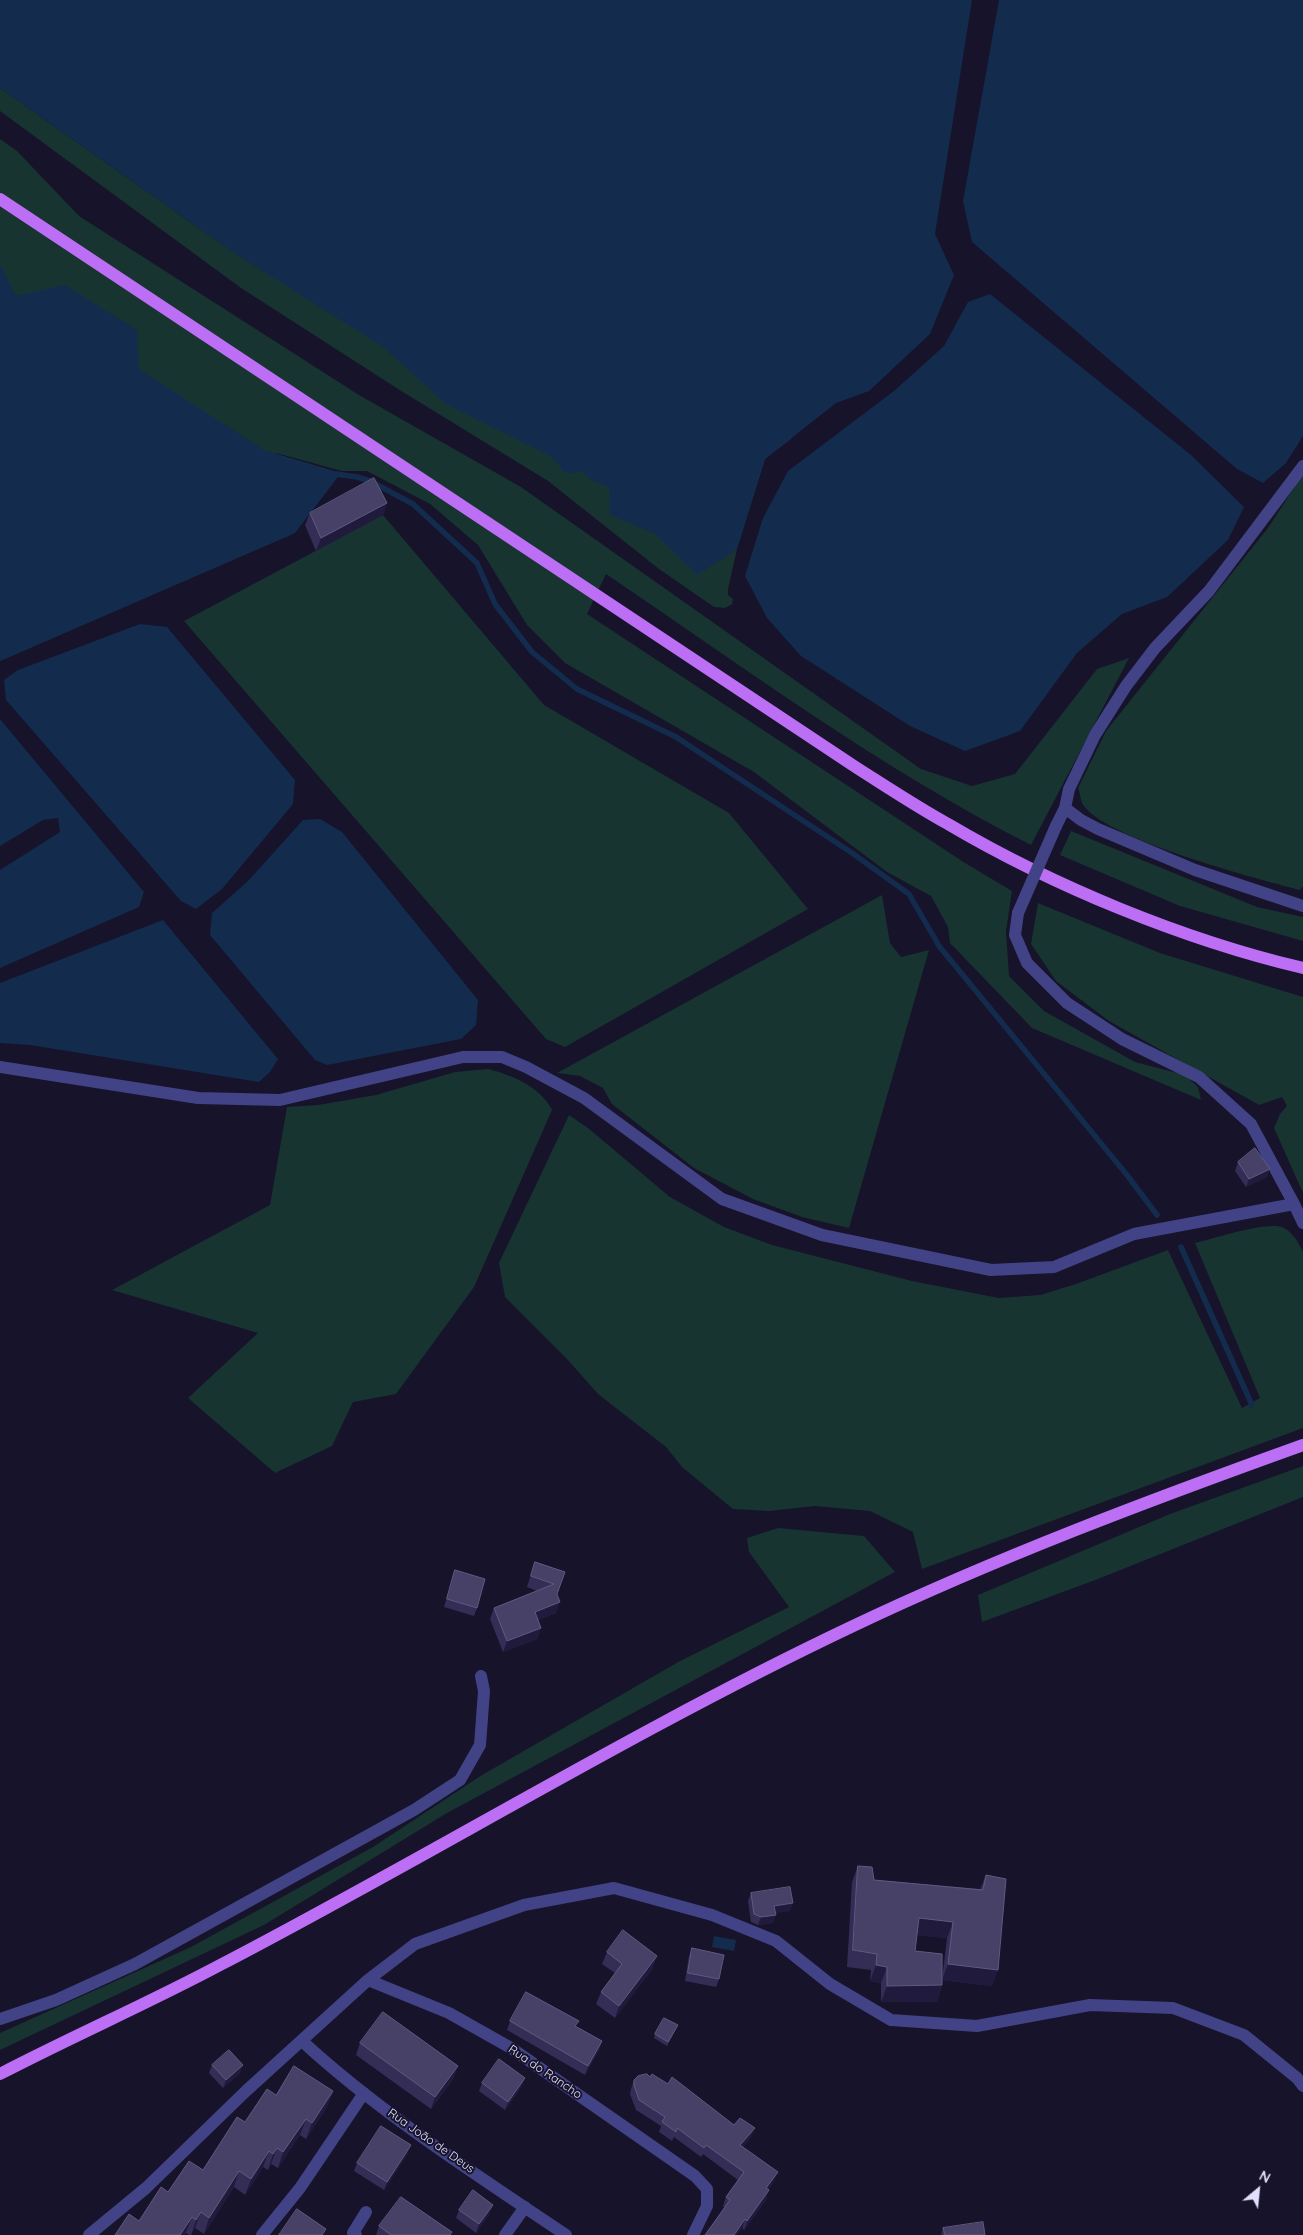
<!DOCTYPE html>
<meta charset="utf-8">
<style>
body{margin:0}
#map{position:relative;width:1303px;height:2235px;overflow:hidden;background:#16132a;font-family:Quicksand,sans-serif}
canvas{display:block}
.north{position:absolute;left:1233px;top:2165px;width:50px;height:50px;-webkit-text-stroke:4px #16132a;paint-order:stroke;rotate:28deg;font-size:14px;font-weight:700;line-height:20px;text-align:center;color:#e1dffd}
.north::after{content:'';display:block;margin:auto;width:18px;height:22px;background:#e1dffd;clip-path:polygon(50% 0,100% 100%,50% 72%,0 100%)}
</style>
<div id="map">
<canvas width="1303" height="2235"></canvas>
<div class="north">N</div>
</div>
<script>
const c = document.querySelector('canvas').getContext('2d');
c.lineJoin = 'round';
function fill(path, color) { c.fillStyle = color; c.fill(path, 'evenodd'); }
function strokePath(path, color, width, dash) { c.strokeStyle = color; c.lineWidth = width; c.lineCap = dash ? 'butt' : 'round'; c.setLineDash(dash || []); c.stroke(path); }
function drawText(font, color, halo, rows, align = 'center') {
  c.font = font + ' Quicksand,sans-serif'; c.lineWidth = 4; c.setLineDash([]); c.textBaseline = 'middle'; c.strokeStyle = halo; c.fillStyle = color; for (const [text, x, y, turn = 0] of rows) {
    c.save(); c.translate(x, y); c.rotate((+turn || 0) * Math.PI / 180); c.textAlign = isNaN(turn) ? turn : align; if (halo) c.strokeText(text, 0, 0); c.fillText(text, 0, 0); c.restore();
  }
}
const green = new Path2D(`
 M 0,88 L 200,229 L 792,438 L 765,459 L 737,549 L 728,589 L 728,595 L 733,599 L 732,604 L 725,608 L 714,607 L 659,569 L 548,481 L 398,389 L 241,288 L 0,111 Z
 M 0,139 L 17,151 L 79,216 L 359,395 L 521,487 L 921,769 L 972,786 L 1015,774 L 1097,669 L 1129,658 L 1031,845 C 881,769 745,668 606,574 L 587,614 L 965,863 L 1012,891 L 1006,931 L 1009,976 L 1044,1011 L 1135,1062 L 1185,1075 L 1198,1087 L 1201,1100 L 1032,1028 L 950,943 L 948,927 L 931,896 L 887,872 L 754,772 L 565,663 L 527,625 L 478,545 L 430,504 L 367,471 L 342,471 L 276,453 L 295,533 L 0,661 Z
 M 1303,474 L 1303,886 L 1300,890 C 1258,879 1100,838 1082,803 C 1080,798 1080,792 1078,788 L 1106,731 L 1268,528 Z
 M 383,515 L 544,705 L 729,813 L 808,909 L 565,1047 L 546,1039 L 184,621 Z
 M 1071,831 L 1257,907 L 1303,917 L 1303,941 L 1180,906 L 1060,855 Z
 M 882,895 L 890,943 L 901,957 L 929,950 L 849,1228 L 802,1217 L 753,1199 L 694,1168 L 612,1104 L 603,1088 L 580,1076 L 557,1073 Z
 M 1038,903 L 1160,953 L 1303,997 L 1303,1193 L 1274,1128 L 1280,1114 L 1287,1106 L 1282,1097 L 1259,1105 L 1109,1021 L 1056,981 L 1031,944 Z
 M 488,1069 C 512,1075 541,1087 552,1110 L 474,1287 L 396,1394 L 353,1402 L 332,1446 L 275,1473 L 188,1398 L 258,1333 L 112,1290 L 270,1205 L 287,1107 L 318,1105 L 376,1095 L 455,1072 Z
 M 569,1115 L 588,1128 L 670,1197 L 724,1227 L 772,1245 L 912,1281 L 999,1298 L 1040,1295 L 1076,1284 L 1168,1250 L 1242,1408 L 1260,1398 L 1195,1243 C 1213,1239 1269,1220 1284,1228 C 1293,1233 1299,1243 1303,1252 L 1303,1428 L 922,1569 L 913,1532 L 870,1511 L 815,1506 L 769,1511 L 733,1509 L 682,1467 L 666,1447 L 598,1394 L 567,1359 L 505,1297 L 499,1263 Z
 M 1303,1466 L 1303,1497 L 1098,1579 L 982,1622 L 978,1595 L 1170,1514 Z
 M 778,1528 L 864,1536 L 895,1572 L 447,1813 L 264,1925 L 0,2050 L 0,2033 L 191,1947 L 373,1847 L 482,1775 L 680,1661 L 789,1607 L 749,1552 L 747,1538 Z`);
const water = new Path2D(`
 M 0,0 L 972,0 L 935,234 L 954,275 L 930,334 L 869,391 L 836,403 L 765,459 L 737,549 L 697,575 L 655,534 L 610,515 L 609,487 L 593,481 L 582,472 L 565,473 L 552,457 L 446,404 L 383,347 L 234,253 L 0,88 Z
 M 999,0 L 1303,0 L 1303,436 L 1286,463 L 1263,483 L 1237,469 L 972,242 L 963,201 Z
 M 0,264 L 16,296 L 65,285 L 137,330 L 139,369 L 264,450 L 341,473 L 295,533 L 0,661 Z
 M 990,294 L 1191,455 L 1244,507 L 1228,540 L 1167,597 L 1122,614 L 1077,653 L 1020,731 L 965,751 L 910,726 L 801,656 L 767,618 L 745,576 L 763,518 L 788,471 L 894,391 L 944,346 L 968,302 Z
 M 140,624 L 167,627 L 295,780 L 293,804 L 222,889 L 196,909 L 181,901 L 6,700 L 4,680 L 18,670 Z
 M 0,719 L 144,892 L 139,907 L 0,968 L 0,870 L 60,832 L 58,818 L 43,820 L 0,846 Z
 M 320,819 L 342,832 L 478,1000 L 476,1025 L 461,1039 L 327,1065 L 315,1060 L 210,935 L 212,913 L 248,881 L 303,820 Z
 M 163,920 L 278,1059 L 270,1072 L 259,1082 L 30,1045 L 0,1043 L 0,983 Z
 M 714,1936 L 736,1940 L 734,1951 L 712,1947 Z`);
const stream = new Path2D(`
 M 336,474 L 357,477 L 370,481 L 413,504 L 477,563 L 495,604 L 532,652 L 577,689 L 676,737 L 852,853 L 909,894 L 939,946 L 1127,1175 L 1157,1215
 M 1181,1247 L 1252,1405`);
const minor = new Path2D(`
 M 1065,808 L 1081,820 L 1098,829 L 1195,870 L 1303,906
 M 1056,826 L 1065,808 L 1069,789 L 1095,735 L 1126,686 L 1155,648 L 1209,591 L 1303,466
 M 1018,913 L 1015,935 L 1027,963 L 1067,1003 L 1122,1039 L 1199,1077 L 1251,1124 L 1294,1204 L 1303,1223
 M 0,1067 L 198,1098 L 280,1100 L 463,1057 L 502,1057 L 526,1067 L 584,1098 L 722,1199 L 822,1235 L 991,1270 L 1054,1267 L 1134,1234 L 1294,1204
 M 368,1980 L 449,2013 L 511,2048 L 695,2176 L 707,2189 L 707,2206 L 693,2235
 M 0,2019 L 56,2000 L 135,1964 L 414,1810 L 460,1780 L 480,1745 L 484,1691 L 481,1676
 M 302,2041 C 380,2113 477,2175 566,2235
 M 89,2235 L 146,2188 L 246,2091 L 368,1980 L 415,1944 L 524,1905 L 614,1888 L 712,1915 L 776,1941 L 830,1984 L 891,2020 L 977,2026 L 1090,2005 L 1173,2008 L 1244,2035 L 1297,2078 L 1303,2086
 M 262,2235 L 300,2188 L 364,2093
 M 356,2235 L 353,2233 L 366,2212
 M 505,2235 L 525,2207`);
const primary = new Path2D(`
 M 0,199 L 857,768 C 887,787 917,807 948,824 C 1053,886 1184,940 1303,968
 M 0,2074 C 73,2036 149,2003 222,1964 C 433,1854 636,1729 851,1627 C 998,1557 1150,1500 1303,1445`);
const minorBridge = new Path2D(`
 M 1018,913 L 1056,826`);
const wall = new Path2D(`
 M 387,503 L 383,515 L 316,551 L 305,525 L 310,513 Z
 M 1238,1162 L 1270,1169 L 1267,1177 L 1246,1187 L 1235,1171 Z
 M 535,1562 L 565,1572 L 557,1594 L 556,1613 L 538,1620 L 541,1628 L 537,1639 L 503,1652 L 490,1619 L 494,1608 L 537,1591 L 527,1587 Z
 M 455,1570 L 477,1608 L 474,1616 L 444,1607 Z
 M 858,1866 L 874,1880 L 980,1889 L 986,1875 L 992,1986 L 942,1980 L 947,1938 L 917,1935 L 915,1951 L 942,1985 L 937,2002 L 881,2002 L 881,1983 L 870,1981 L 871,1970 L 847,1967 L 852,1882 Z
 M 751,1893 L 790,1911 L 775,1913 L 773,1923 L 758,1925 L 751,1922 L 748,1901 Z
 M 692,1948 L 719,1979 L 716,1987 L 685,1981 L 689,1956 Z
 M 607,1952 L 653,1968 L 615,2018 L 596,2004 L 601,1992 L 615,1973 L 602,1964 Z
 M 510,2021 L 602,2041 L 599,2050 L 585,2075 L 507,2030 Z
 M 676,2029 L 667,2046 L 654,2038 L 655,2034 Z
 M 360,2043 L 454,2078 L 431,2109 L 356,2055 Z
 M 212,2065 L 240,2073 L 223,2088 L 209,2073 Z
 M 650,2077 L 734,2125 L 751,2137 L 743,2147 L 774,2181 L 768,2190 L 766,2200 L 744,2230 L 723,2206 L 726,2197 L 738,2180 L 703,2154 L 701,2157 L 674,2137 L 672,2141 L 659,2132 L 661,2126 L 636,2110 L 630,2094 L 631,2089 L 634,2080 Z
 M 482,2083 L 522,2086 L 505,2110 L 479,2091 Z
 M 333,2091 L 327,2107 L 306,2139 L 300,2135 L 278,2168 L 271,2164 L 268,2170 L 263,2167 L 245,2195 L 234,2187 L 204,2234 L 195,2228 L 191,2235 L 189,2235 L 186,2233 L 185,2235 L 115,2235 L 139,2221 L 168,2192 L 203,2170 L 245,2122 L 276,2095 Z
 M 408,2153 L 384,2190 L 354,2171 L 357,2163 Z
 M 459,2210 L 490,2213 L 476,2233 L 456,2218 Z
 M 379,2226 L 451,2235 L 376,2235 Z
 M 943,2228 L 985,2235 L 941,2235 Z`);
const shadedWall = new Path2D(`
 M 387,503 L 383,515 L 316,551 L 321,538 Z
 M 1270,1169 L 1267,1177 L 1246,1187 L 1249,1179 Z
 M 560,1602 L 556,1613 L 530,1623 L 535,1612 Z
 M 541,1628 L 537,1639 L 503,1652 L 507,1641 Z
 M 793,1903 L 790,1911 L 771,1914 L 774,1906 Z
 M 776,1915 L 773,1923 L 758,1925 L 761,1917 Z
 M 919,1918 L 953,1922 L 947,1938 L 913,1935 Z
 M 657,1956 L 653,1968 L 615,2018 L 619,2006 Z
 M 948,1964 L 998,1970 L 992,1986 L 942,1980 Z
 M 876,1965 L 887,1967 L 881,1983 L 870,1981 Z
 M 942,1985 L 937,2002 L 881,2002 L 887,1986 Z
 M 602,2041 L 599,2050 L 585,2075 L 588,2066 Z
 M 243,2065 L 240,2073 L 223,2088 L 226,2080 Z
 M 458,2066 L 454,2078 L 431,2109 L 435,2097 Z
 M 525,2078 L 522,2086 L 505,2110 L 508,2102 Z
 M 333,2091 L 327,2107 L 306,2139 L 312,2123 Z
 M 306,2119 L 300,2135 L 278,2168 L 283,2152 Z
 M 755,2128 L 751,2137 L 737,2155 L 740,2145 Z
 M 411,2145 L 408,2153 L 384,2190 L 387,2182 Z
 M 277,2148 L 271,2164 L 268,2170 L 273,2154 Z
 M 269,2151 L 263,2167 L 245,2195 L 251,2179 Z
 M 239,2171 L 234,2187 L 204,2234 L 209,2218 Z
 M 778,2172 L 774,2181 L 762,2198 L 766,2188 Z
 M 769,2190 L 766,2200 L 744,2230 L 747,2221 Z
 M 493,2205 L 490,2213 L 476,2233 L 479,2224 Z
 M 201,2212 L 195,2228 L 191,2235 L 196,2220 Z
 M 192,2217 L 185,2235 L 180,2235 Z
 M 745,2219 L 742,2229 L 737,2235 L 734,2235 Z`);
const building = new Path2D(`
 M 374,478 L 387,503 L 321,538 L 310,513 Z
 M 1255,1148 L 1270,1169 L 1249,1179 L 1238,1162 Z
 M 535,1562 L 565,1572 L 557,1594 L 560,1602 L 535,1612 L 541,1628 L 507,1641 L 494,1608 L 554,1584 L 531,1576 Z
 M 455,1570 L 485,1579 L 477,1608 L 447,1599 Z
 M 858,1866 L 872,1867 L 874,1880 L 983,1890 L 986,1875 L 1006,1879 L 998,1970 L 948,1964 L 953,1922 L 919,1918 L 915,1951 L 942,1954 L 942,1985 L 887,1986 L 887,1967 L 876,1965 L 877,1954 L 853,1950 Z
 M 790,1887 L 793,1903 L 774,1906 L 776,1915 L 761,1917 L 754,1914 L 751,1893 Z
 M 623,1930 L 657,1956 L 619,2006 L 601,1992 L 622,1964 L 607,1952 Z
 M 692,1948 L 724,1955 L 719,1979 L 688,1973 Z
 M 526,1992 L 579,2021 L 575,2026 L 602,2041 L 588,2066 L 510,2021 Z
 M 383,2012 L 458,2066 L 435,2097 L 360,2043 Z
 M 664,2018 L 678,2025 L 668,2042 L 655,2034 Z
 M 229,2050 L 243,2065 L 226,2080 L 212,2065 Z
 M 499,2059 L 525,2078 L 508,2102 L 482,2083 Z
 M 294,2066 L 333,2091 L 312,2123 L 306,2119 L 283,2152 L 277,2148 L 273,2154 L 269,2151 L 251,2179 L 239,2171 L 209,2218 L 201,2212 L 196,2220 L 192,2217 L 180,2235 L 115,2235 L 129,2214 L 139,2221 L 161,2187 L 168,2192 L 189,2161 L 203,2170 L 237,2117 L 245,2122 L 267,2089 L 276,2095 Z
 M 647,2074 L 650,2077 L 652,2074 L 668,2084 L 672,2077 L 734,2125 L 740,2118 L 755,2128 L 740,2145 L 778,2172 L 766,2188 L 769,2190 L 747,2221 L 745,2219 L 734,2235 L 705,2235 L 730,2200 L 726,2197 L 744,2172 L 706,2145 L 704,2148 L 677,2128 L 676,2132 L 662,2122 L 665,2117 L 639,2100 L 634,2085 L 634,2080 L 638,2076 Z
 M 381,2126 L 411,2145 L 387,2182 L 357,2163 Z
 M 473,2190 L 493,2205 L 479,2224 L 459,2210 Z
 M 401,2197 L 452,2232 L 450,2235 L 391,2235 L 379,2226 Z
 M 297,2209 L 326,2229 L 322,2235 L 279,2235 Z
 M 983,2222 L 985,2235 L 945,2235 L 943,2228 Z`);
const streetNames = [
 ["Rua do Rancho",545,2072,34],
 ["Rua João de Deus",431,2141,35]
];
fill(green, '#173431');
fill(water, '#132c4e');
strokePath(stream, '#132c4e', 5.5);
strokePath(minor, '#424386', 12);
strokePath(primary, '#bc6ef5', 12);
strokePath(minorBridge, '#424386', 12);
fill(wall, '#342e57');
fill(shadedWall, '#201b3d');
fill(building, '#474168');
strokePath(building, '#5f5a80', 1);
drawText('12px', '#e1dffd', '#16132a', streetNames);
</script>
